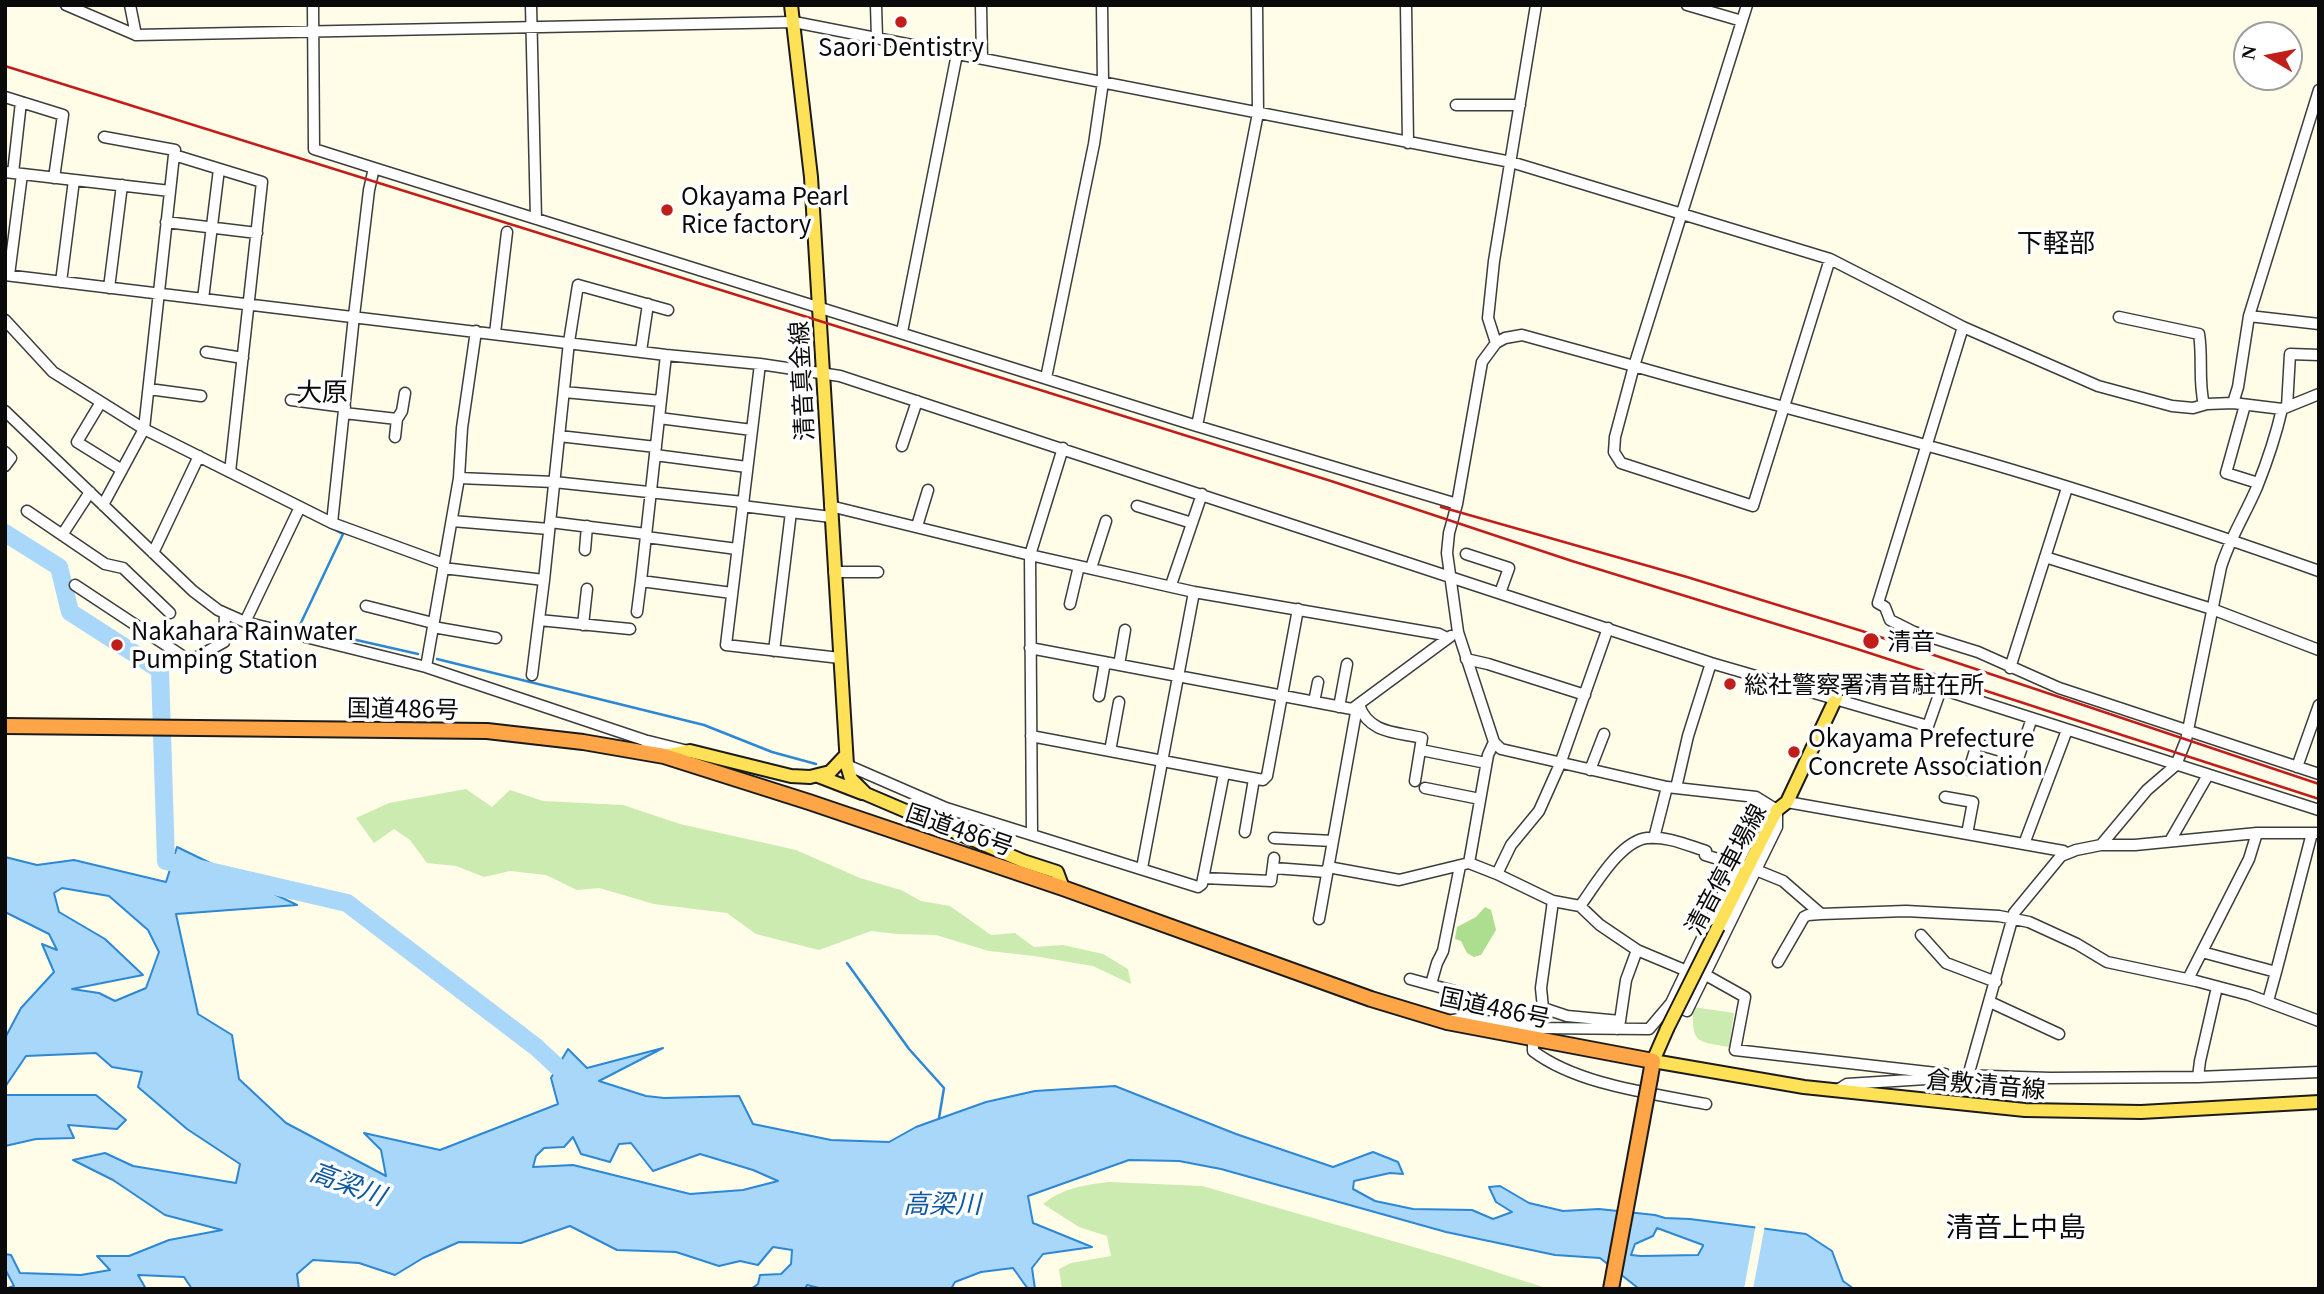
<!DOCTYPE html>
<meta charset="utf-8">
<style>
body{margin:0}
#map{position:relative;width:2324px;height:1294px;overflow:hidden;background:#fffce8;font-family:Georgia,serif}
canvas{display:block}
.frame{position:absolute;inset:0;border:7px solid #0a0a0a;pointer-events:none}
.north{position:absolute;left:2233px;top:21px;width:70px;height:70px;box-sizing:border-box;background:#fff;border:2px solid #9d9d9d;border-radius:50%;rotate:280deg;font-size:19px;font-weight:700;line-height:28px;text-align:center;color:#0a0a0a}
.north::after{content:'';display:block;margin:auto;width:24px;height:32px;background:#c11e1b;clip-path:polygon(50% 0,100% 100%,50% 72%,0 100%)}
</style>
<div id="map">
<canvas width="2324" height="1294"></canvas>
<div class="frame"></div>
<div class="north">N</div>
</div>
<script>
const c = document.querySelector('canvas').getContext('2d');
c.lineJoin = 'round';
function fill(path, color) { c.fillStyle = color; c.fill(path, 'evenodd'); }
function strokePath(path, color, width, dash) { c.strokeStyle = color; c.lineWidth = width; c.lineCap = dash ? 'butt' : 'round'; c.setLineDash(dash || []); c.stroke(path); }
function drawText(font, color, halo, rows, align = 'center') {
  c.font = font + ' Georgia,"Noto Sans JP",serif'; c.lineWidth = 7; c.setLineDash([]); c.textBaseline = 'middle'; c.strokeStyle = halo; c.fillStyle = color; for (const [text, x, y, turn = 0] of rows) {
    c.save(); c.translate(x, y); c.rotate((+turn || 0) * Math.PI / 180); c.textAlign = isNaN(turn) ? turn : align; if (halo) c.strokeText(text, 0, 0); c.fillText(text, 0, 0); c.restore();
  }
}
const green = new Path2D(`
 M 466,789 L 492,807 L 510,790 L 543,801 L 623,805 L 680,824 L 796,850 L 860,878 L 901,890 L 921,901 L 950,906 L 991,935 L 1015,933 L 1034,947 L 1063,945 L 1103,954 L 1128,969 L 1131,984 L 1093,966 L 1034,956 L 989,951 L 936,935 L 897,934 L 871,931 L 819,950 L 756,934 L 727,913 L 654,904 L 599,888 L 577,890 L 546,875 L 510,871 L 484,877 L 456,866 L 427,863 L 410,840 L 394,829 L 374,843 L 356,818 L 389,803 Z
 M 1693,1007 L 1734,1013 L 1729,1047 C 1696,1041 1692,1044 1693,1007 Z
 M 1109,1182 L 1202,1186 L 1462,1261 L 1549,1289 L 1062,1289 L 1059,1269 L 1071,1263 L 1111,1256 L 1107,1236 L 1079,1227 L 1043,1204 C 1063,1188 1084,1185 1109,1182 Z`);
const forest = new Path2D(`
 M 1485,907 L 1491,910 L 1496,930 L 1481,955 L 1474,957 L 1467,953 L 1461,941 L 1455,939 L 1457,927 L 1476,917 Z`);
const water = new Path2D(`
 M 177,847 L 297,905 L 176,914 L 198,1014 L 232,1035 L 239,1079 L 286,1123 L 386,1176 L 381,1150 L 364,1133 L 440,1150 L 558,1104 L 551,1078 L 568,1049 L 587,1068 L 663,1048 L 599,1081 L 646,1096 L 664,1098 L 739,1096 L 753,1124 L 831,1140 L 889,1142 L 916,1127 L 986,1102 L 1035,1091 L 1115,1086 L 1236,1134 L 1333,1167 L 1373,1152 L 1398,1162 L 1403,1174 L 1390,1173 L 1354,1181 L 1353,1189 L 1375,1201 L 1413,1209 L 1472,1210 L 1493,1219 L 1512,1212 L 1496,1202 L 1489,1187 L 1500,1186 L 1529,1203 L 1563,1211 L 1599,1209 L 1655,1215 L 1665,1218 L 1690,1219 L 1806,1234 L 1832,1251 L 1843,1281 L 1854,1289 L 1638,1288 L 1600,1258 L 1555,1255 L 1446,1232 L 1221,1169 L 1179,1161 L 1129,1160 L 1028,1196 L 1033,1223 L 1092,1247 L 1043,1254 L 1032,1268 L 1035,1289 L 1028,1289 L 1013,1268 L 981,1272 L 955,1282 L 951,1289 L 823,1289 L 807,1285 L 805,1289 L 751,1289 L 758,1284 L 760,1275 L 781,1274 L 791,1264 L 792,1250 L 773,1247 L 758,1265 L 740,1261 L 719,1266 L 676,1252 L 617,1250 L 570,1226 L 521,1243 L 459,1242 L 423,1258 L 395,1275 L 359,1263 L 313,1260 L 297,1274 L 299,1289 L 192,1289 L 184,1277 L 138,1275 L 146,1289 L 5,1289 L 14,1286 L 5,1269 L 5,1254 L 11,1255 L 20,1273 L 81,1275 L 110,1270 L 97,1256 L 129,1256 L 169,1240 L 222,1230 L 165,1215 L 113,1180 L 73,1160 L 105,1153 L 133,1166 L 236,1183 L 240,1164 L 187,1129 L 138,1087 L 142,1072 L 112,1067 L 96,1053 L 26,1056 L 5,1087 L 5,1038 L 21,1008 L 54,972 L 42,944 L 57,950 L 49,934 L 5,912 L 5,857 L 37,865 L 74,860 L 166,882 ZM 62,888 L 109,896 L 148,930 L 159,952 L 146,988 L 115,1001 L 99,993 L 72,989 L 143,975 L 105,939 L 59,912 L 54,893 ZM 573,1137 L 581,1154 L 610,1162 L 619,1144 L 631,1143 L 653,1171 L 700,1154 L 753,1170 L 778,1181 L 743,1190 L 690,1194 L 573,1165 L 533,1167 L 536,1156 L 544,1148 L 564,1147 ZM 1657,1228 L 1703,1245 L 1703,1246 L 1698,1255 L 1641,1256 L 1631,1255 L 1635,1244 L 1653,1236 Z
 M 5,1095 L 96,1095 L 126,1120 L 117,1129 L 68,1125 L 74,1138 L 36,1139 L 5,1146 Z`);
const pier = new Path2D(`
 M 1756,1224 L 1765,1225 L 1753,1289 L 1744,1289 Z`);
const stream = new Path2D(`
 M 182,453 L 195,460
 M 201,463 L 229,477
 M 329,527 L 343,534 L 299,627 L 418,654
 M 437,659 L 704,725 L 772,752 L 816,764
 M 847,963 L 909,1049 L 944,1088 L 939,1118`);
const river = new Path2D(`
 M 5,533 L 59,567 L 70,612 L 160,670 L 166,861 L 347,903 L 536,1047 L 576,1084`);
const minor = new Path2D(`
 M 66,5 L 136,35 L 794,22 L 1511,162 L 1830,259 L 1963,327 L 2098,386 L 2172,406 L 2193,408 L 2207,404 L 2233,403 L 2282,409 L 2319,394
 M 130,5 L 136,35
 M 313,5 L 314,149 L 374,168 L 369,190 L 354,316 L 332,523
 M 531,5 L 536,219
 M 876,5 L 877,38
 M 981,5 L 982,59
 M 1406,5 L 1408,143
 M 1687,5 L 1742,21
 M 1747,5 L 1634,366 L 1522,335 L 1505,338 L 1496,343 L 1482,362 L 1457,504 L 1449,533 L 1447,553 L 1458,632 L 1494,742 L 1501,749 L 1667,787 L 1756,797 L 1777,810
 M 5,97 L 63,115 L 54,178
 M 1456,105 L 1520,105
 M 104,137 L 175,150 L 174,155
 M 374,168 L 1197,426 L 1457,504
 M 5,172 L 170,191
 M 13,173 L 21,102
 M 166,222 L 257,233
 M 1830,259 L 1753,506 L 1621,463 L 1614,452 L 1615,437 L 1634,366 C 1731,394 1828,418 1925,445 C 2058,481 2189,525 2319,571
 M 5,275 L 666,355 L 760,364 L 840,376 L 1711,663 L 1928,726 L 1941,689 L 2319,810
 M 9,275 L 22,174
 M 61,282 L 74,180
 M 109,288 L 122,185
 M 203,299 L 219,169
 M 2249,316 L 2319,324
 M 2119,317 L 2199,334 C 2203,359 2198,380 2204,405
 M 5,320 L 53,372 L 144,429 L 332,523 L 444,564
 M 1963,327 L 1878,603 L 1885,607 L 1890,620 L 1914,632 L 1978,652 L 2059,688 L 2319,774
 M 902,332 L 957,54
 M 495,333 L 507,232
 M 1496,343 L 1488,318 L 1494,261 L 1536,5
 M 641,351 L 648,304
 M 206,352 L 243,358
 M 666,355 L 641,581 L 732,593
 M 760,364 L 726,645 L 840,658
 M 1046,378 L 1094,144 L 1103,82 L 1102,5
 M 149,389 L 201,396
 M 564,392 L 661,401
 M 291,400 L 345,407
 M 101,402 L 77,442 L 122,470
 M 2233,403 L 2238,387 L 2249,316 L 2319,90
 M 2245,405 L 2226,473 L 2258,483
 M 2287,407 L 2290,354 L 2319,355
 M 5,411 L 193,591 L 218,610 L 245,622 L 426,667 L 644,740 L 661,753
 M 344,413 L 397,419 L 395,437
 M 659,418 L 752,430
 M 397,419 L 402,411 L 405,393
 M 1197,426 L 1258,113 L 1257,5
 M 559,436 L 656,447
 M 902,446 L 917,401
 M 5,452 L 11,458 L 5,466
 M 655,455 L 747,467
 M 459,478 L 554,482 L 743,502
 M 103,505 L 144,429 L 174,155 L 262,182 L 230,472
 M 742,506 L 831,517
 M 830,506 L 1030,555 L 1194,592 L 1439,634 L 1447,638
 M 1137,506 L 1192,523
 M 27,511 L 105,564 L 123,568 L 170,613
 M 452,521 L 549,529
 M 550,522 L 646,534
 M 917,526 L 928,490
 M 62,535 L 90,492
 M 646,537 L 737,549
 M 585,550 L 587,526
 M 153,553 L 199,456
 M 1466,554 L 1509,568 L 1500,593
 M 2045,557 L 2212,609 L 2319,650
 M 443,568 L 544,580 L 569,342 L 578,285 L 668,310
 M 1091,568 L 1106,521
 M 834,572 L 878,572
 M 75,585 L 190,661 L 224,642 L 225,614
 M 1171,585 L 1202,494
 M 1070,604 L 1079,566
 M 366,606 L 433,623
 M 637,612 L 641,581
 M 539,620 L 630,629
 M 245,622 L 300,507
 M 583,625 L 587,589
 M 433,627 L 496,638
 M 1030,648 L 1352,709 L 1451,636
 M 774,651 L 791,512
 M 1466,659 L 1488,664 L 1585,695
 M 1119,665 L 1125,630
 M 426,667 L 459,478 L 462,428 L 476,331
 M 2010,668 L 2067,488
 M 532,675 L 544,580
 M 1099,696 L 1105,662
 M 1314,702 L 1318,682
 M 1359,705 C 1369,734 1397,732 1422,738 L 1415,781
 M 1339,707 L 1347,664
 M 1031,736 L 1263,780 L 1267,776 L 1298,609
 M 648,741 L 688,751
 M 1494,742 L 1488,755 L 1469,863 L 1497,874 L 1553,901 L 1541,988 L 1543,1008 L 1567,1016 L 1620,1021 L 1617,1029
 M 1421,750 L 1486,763
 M 1110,751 L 1119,702
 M 847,765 L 946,808 L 1198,887 L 1202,884 L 1224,773
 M 2297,767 L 2319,705
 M 1590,770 L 1604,734
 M 1969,770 L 1977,744 L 2019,756 L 2032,718
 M 1425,788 L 1480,799
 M 1676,788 L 1688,736 L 1711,663
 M 1945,797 L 1973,802 L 1967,834
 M 1787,802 L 2063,851 L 2066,853
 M 1245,832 L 1254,779
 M 1032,835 L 1030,555 L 1063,448
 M 1274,838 L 1333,841
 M 1654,838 L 1667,787
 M 2170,841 L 2208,775
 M 2024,844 L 2067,730
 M 2101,845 L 2135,845 L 2257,833 L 2318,833
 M 1328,867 L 1399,880 L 1469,863
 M 1142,868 L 1194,592
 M 1274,868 L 1327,872
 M 1756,870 L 1783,881 L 1821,914 L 1906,911 L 1999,916 L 2029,922 L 2077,944 L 2107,962 L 2196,981 L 2249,995 L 2319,1021
 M 1497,874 L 1511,845 L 1539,811 L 1560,764 L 1608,628
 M 1203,878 L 1271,881 L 1274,858
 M 1553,901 L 1580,906 C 1595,886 1620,841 1647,838 C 1667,836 1687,845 1706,851 L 1705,855 L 1737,865
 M 1580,906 L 1600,925 L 1637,950 L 1687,971
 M 1319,919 L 1357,707
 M 1921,935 L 1946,963 L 1996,982
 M 2202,952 L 2276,972 L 2312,833
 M 1778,962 L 1804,917 L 1808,915 L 1821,914
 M 1704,974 L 1745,997 L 1735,1050 L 1945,1074
 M 1410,979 L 1454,991
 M 2188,979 L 2249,859 L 2257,833
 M 1431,984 L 1437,963 L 1443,951 L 1460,866
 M 2268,1001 L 2276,972
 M 1990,1002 L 2059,1034
 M 1673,1004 L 1687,1011 L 1777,827 L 1777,811
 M 1453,1020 L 1464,1018 L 1534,1028 L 1649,1029 L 1671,1003 L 1758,821 L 1777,811
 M 1620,1021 L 1626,980 L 1637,950
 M 1533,1039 L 1533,1051 C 1578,1085 1651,1093 1706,1104
 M 1968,1076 L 2014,913 L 2061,856 L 2076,850 L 2101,845 L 2147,790 L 2176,765 L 2186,740 L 2221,567 C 2230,538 2245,515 2257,487 C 2267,462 2276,435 2282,409
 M 2198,1077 L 2200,1061 L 2217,987
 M 1836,1091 L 1847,1084 L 1926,1079 L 1950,1080 L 1959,1075 L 2050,1078 L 2198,1077 L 2319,1072`);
const major = new Path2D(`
 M 791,5 L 811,177 L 847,765 L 851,779 L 866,794 L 1023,861 L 1057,872 L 1063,888
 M 664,756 L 690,751 L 791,776 L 810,777 L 830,772 L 846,755
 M 818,776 L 862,793
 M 1718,927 L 1771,821 L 1777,810 L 1787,802 L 1836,698
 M 1667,1029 L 1653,1061 L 1804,1087 L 2025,1110 L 2141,1112 L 2319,1102`);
const highway = new Path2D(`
 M 5,726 L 487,731 L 583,742 L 664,756 L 809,802 L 1063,888 L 1371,999 L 1447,1022 L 1653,1061 L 1650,1078`);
const rail = new Path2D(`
 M 5,66 L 1331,481 L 1572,561 L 1857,649 L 2319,799
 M 1441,507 L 1687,577 L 1862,631 L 2319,784`);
const majorBridge = new Path2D(`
 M 1667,1029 L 1718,927`);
const highwayBridge = new Path2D(`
 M 1611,1289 L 1650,1078`);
const markers = [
 [901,22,7,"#c11e1b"],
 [667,210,7,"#c11e1b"],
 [1871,641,9,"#c11e1b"],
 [117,645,7,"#c11e1b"],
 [1730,684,7,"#c11e1b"],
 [1794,752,7,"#c11e1b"]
];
const poiNames = [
 ["Saori Dentistry",901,47,"center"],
 ["Okayama Pearl",681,196],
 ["Rice factory",681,224],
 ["Nakahara Rainwater",131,631],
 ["Pumping Station",131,659],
 ["清音",1887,641],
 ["総社警察署清音駐在所",1744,684],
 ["Okayama Prefecture",1808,738],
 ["Concrete Association",1808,766]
];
const streetNames = [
 ["清音真金線",801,381,-93],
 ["国道486号",403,708,1],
 ["国道486号",960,829,19],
 ["清音停車場線",1725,869,-62],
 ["国道486号",1495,1007,12],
 ["倉敷清音線",1986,1084,5]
];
const neighbourhoodNames = [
 ["下軽部",2056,242],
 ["大原",322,391]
];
const waterNames = [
 ["高梁川",348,1183,20],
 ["高梁川",942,1203]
];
const quarterNames = [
 ["清音上中島",2016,1226]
];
fill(green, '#cbebb0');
fill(forest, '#addd8e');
fill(water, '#a9d7fa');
strokePath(water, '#2c87d5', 2);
fill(pier, '#fffce8');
strokePath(stream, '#2c87d5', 2.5);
strokePath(river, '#a9d7fa', 18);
strokePath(minor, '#3d3d3d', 13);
strokePath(major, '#1b1b1b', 16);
strokePath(highway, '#1b1b1b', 18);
strokePath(minor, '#fff', 10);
strokePath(major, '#ffe158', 12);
strokePath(highway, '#fea647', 14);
strokePath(rail, '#c11e1b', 2.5);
strokePath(majorBridge, '#1b1b1b', 16, []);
strokePath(highwayBridge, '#1b1b1b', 18, []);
strokePath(majorBridge, '#ffe158', 12);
strokePath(highwayBridge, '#fea647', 14);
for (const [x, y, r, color] of markers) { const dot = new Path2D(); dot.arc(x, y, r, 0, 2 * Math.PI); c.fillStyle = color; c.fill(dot); strokePath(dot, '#fff', 2.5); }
drawText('24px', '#0a0a0a', '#fff', poiNames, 'left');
drawText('24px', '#0a0a0a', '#fff', streetNames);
drawText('26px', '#0a0a0a', '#fff', neighbourhoodNames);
drawText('italic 26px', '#0e58a2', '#fff', waterNames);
drawText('28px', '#0a0a0a', '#fff', quarterNames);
</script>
